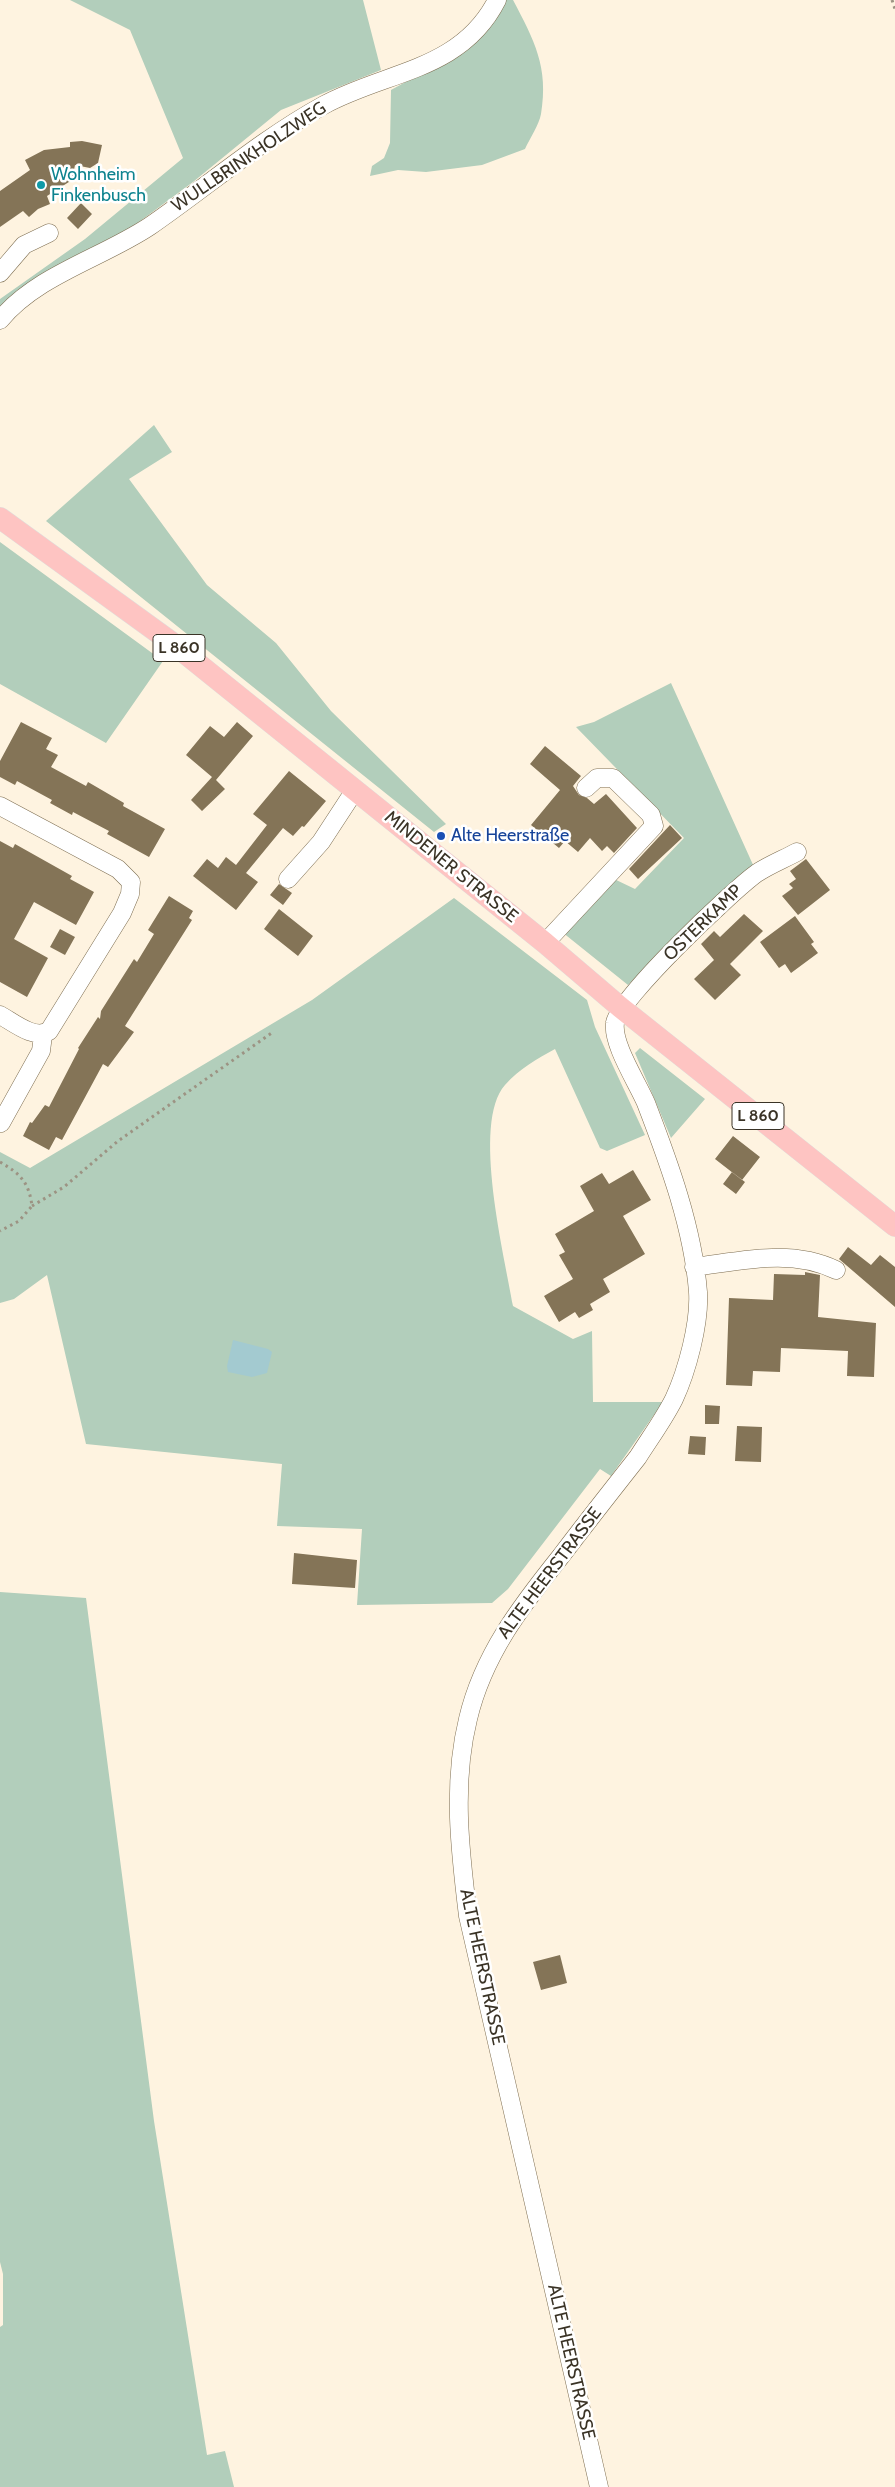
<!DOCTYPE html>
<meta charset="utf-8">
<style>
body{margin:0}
canvas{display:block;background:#fef3e0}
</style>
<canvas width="895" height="2487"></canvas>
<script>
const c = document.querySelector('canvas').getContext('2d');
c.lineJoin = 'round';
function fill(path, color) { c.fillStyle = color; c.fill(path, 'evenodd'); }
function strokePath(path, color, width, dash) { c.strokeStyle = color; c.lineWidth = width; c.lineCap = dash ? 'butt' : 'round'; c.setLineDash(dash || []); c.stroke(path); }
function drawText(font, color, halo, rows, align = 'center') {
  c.font = font + ' Cabin,sans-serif'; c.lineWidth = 5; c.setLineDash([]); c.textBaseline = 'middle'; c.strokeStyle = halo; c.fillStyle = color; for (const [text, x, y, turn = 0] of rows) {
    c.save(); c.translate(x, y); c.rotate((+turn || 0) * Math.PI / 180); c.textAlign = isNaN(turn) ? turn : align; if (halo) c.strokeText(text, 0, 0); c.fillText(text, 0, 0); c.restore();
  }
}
const green = new Path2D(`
 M 70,0 L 363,0 L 381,70 L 281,110 L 193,182 L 116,239 L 61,263 L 0,307 L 0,299 L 85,239 L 183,158 L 130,30 Z
 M 505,0 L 513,0 C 534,40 549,67 541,114 C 539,125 530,138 525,149 L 482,165 L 426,172 L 398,170 L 370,176 L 372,166 L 384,158 L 390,143 L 391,90 L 431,68 Z
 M 154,425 L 172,452 L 129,479 L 207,585 L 276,643 L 331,711 L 446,824 L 434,832 L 46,521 Z
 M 0,542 L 163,661 L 106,743 L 0,684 Z
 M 671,683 L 754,867 L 722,892 L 628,985 L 562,932 L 612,878 L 635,889 L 684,838 L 576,727 L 594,722 Z
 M 454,898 L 587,1000 L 595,1027 L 645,1135 L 607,1151 L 600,1148 L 555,1049 C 537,1059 519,1069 505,1085 C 471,1123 505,1257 513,1306 L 573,1339 L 592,1331 L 593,1402 L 663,1402 L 611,1476 L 600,1469 L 508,1589 L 492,1603 L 357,1605 L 362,1529 L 277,1526 L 282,1464 L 86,1444 L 47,1275 L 14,1299 L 0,1303 L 0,1152 L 30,1168 L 312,1000 Z
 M 640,1048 L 705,1099 L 671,1138 L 635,1053 Z
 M 0,1592 L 86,1598 L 154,2121 L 207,2455 L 225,2451 L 234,2487 L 0,2487 L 0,2327 L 3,2325 L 3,2274 L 0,2262 Z`);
const water = new Path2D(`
 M 233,1340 L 268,1349 L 272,1352 L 267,1373 L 252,1377 L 228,1372 L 227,1366 Z`);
const building = new Path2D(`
 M 82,141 L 102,145 L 98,163 L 90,168 L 75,165 L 72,180 L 47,196 L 50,204 L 38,209 L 29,217 L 23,211 L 0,227 L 0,191 L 30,170 L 25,160 L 44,150 L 70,147 L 70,142 Z
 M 81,203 L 92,214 L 78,229 L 67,218 Z
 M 21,722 L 52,738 L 46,749 L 58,755 L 51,767 L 86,786 L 88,782 L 124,803 L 123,806 L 165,829 L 149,857 L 107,834 L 109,831 L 73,812 L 72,815 L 50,803 L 52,800 L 17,781 L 15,785 L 0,777 L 0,761 Z
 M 237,722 L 253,736 L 216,780 L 225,789 L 202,811 L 191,800 L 212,777 L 186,755 L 210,726 L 224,737 Z
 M 545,746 L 581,776 L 573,786 L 579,795 L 587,798 L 594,804 L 606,794 L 637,828 L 614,853 L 607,846 L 602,851 L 590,838 L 578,852 L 565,841 L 559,848 L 531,825 L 560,790 L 530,764 Z
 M 289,771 L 326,801 L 304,827 L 302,826 L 293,836 L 283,828 L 246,873 L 258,882 L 236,910 L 193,876 L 207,859 L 218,868 L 226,857 L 236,865 L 267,825 L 253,814 Z
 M 670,825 L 682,838 L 638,879 L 629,869 Z
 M 0,841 L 13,848 L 15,844 L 72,876 L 70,879 L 94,892 L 76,925 L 34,902 L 14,939 L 48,958 L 27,997 L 0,982 Z
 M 806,859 L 830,890 L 798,915 L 782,896 L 793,888 L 789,884 L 796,879 L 790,871 Z
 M 279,884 L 292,893 L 283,905 L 270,895 Z
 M 169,896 L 193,911 L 189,918 L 192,920 L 125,1026 L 134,1032 L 108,1067 L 103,1064 L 62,1140 L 56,1137 L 49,1150 L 23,1136 L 30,1122 L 32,1123 L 45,1105 L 49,1107 L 79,1049 L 78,1048 L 98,1017 L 100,1019 L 101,1011 L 134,959 L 137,962 L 154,934 L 148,930 Z
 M 279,909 L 313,936 L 298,956 L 264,929 Z
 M 744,914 L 763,931 L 730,964 L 741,975 L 715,1000 L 694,979 L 714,960 L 701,944 L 714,931 L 720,937 Z
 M 795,916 L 814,942 L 811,944 L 818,953 L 791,973 L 785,964 L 779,968 L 760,942 Z
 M 60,929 L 75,937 L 65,955 L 50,947 Z
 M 733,1136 L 760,1157 L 742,1180 L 715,1159 Z
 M 633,1170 L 651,1200 L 623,1216 L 645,1254 L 603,1279 L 610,1292 L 590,1304 L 593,1310 L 579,1318 L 575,1312 L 559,1322 L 544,1296 L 573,1279 L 559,1255 L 565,1252 L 555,1234 L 594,1211 L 580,1186 L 602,1173 L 609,1184 Z
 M 732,1172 L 745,1182 L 736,1194 L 723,1184 Z
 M 848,1247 L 871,1265 L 880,1255 L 895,1267 L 895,1307 L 839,1259 Z
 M 805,1272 L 820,1275 L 818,1317 L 876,1323 L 874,1377 L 847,1376 L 848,1351 L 781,1348 L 780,1372 L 753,1371 L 752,1386 L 726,1385 L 729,1298 L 773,1300 L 774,1274 L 805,1275 Z
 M 705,1405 L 720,1406 L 719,1424 L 705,1424 Z
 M 737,1426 L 762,1427 L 761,1462 L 735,1461 Z
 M 690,1436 L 706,1437 L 705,1455 L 688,1454 Z
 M 294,1553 L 357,1560 L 355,1588 L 292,1584 Z
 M 560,1955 L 567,1983 L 541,1990 L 533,1962 Z`);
const path = new Path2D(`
 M 892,0 L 895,9
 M 0,1162 C 21,1174 29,1183 32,1206 L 19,1221 L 0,1231
 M 32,1206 L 64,1187 L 118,1141 L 273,1032`);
const minor = new Path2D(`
 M 0,273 L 24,245 L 49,233
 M 0,320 C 37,275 102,258 150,226 C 208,186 262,139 324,105 C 386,71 461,71 497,0
 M 0,806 L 118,869 L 131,882 L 130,894 L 122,913 L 49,1031 C 34,1040 13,1022 0,1015
 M 288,879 L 321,842 L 355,790
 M 545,943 L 654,826 L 651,815 L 613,778 L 597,778 L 586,788
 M 1,1123 L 41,1051 L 43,1035
 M 694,1267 C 742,1261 791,1248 836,1270
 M 599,2487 L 468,1916 C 460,1851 452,1784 468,1719 C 483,1655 521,1606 561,1556 C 586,1523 612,1490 638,1457 C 650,1438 664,1419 674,1399 C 687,1371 700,1323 698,1292 C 693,1228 669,1163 646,1103 C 637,1082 612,1044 615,1023 C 617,1000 733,890 757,873 C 769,865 784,859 797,852`);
const major = new Path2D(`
 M 0,518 L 171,642 L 545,943 L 620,1007 L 895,1226`);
const markers = [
 [41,185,5,"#0f9aa8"],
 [441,836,5,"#1a4fb4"]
];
const shields = [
 [179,648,52],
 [758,1116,52]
];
const shieldNames = [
 ["L 860",179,648],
 ["L 860",758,1116]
];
const streetNames = [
 ["WULLBRINKHOLZWEG",249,157,-34],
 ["MINDENER STRASSE",451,867,39],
 ["OSTERKAMP",703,923,-44],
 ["ALTE HEERSTRASSE",550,1573,-53],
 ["ALTE HEERSTRASSE",482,1967,78],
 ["ALTE HEERSTRASSE",571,2362,77]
];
const cultureNames = [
 ["Wohnheim",51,175],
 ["Finkenbusch",51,196]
];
const transitNames = [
 ["Alte Heerstraße",451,836]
];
fill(green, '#b2cebb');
fill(water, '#a3cad0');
fill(building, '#847457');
strokePath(minor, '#7d6d50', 19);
strokePath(major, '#dfdedc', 22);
strokePath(path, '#9c9383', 3, [2.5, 4]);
strokePath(minor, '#fff', 18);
strokePath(major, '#fec4c2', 21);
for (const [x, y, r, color] of markers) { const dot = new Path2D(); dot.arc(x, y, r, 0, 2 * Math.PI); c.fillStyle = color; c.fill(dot); strokePath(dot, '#fff', 2); }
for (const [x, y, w] of shields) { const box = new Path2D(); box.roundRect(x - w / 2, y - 13.5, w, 27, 4); c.fillStyle = '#fff'; c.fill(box); strokePath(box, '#3a3326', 1); }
drawText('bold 16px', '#3a3326', null, shieldNames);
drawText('18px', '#3a3326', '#fff', streetNames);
drawText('18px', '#0d838f', '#fff', cultureNames, 'left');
drawText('18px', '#164399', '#fff', transitNames, 'left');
</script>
